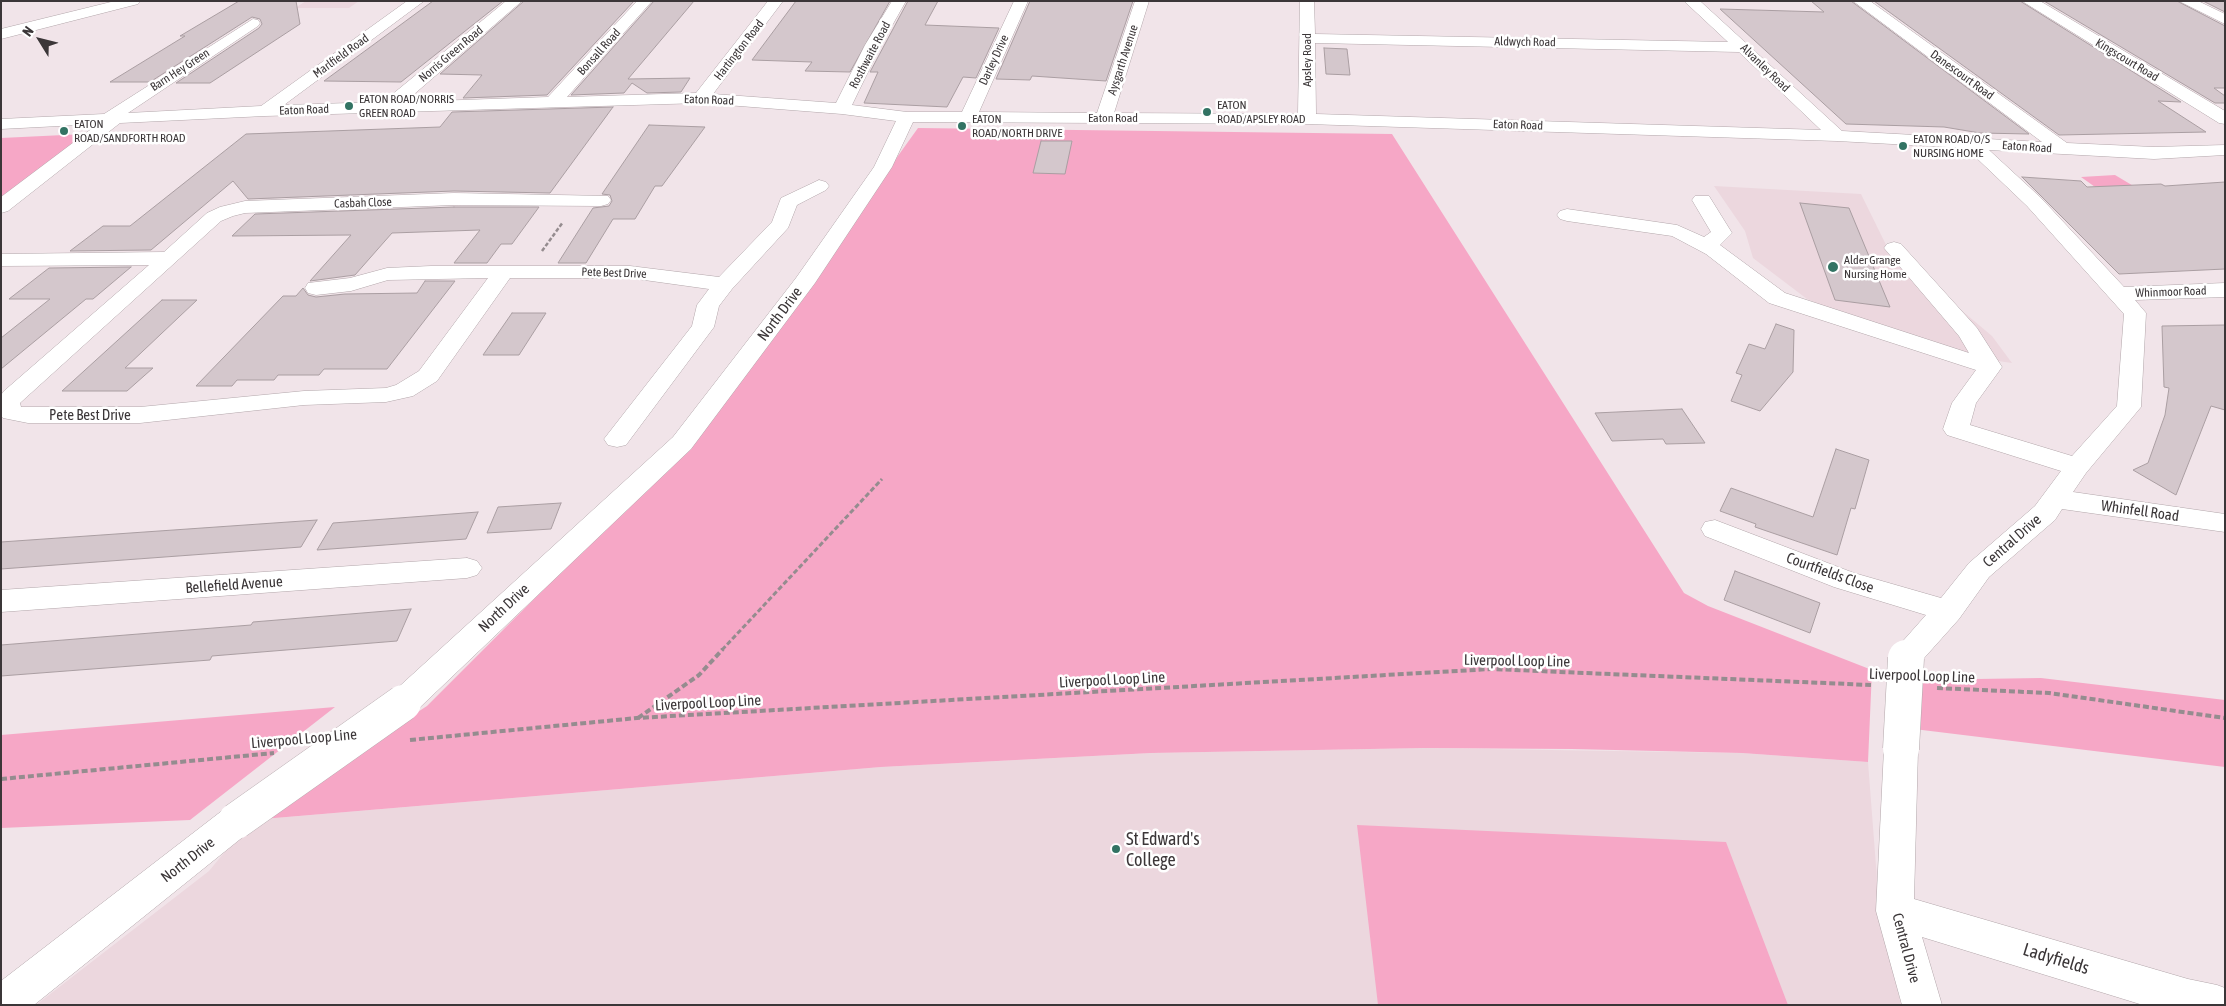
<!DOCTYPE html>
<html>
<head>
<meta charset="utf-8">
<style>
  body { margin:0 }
  #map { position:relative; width:2226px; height:1006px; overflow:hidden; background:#f1e4e9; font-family:"Asap Condensed",sans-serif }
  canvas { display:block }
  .frame { position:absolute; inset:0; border:2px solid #3b3638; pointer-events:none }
  .north { position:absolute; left:15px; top:15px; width:50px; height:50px; -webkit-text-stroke:4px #fff; paint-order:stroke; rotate:306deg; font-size:14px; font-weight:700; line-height:20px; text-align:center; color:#3b3638 }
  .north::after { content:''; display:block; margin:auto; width:18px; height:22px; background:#3b3638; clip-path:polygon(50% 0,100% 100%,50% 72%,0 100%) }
</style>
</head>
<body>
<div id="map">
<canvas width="2226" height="1006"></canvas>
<div class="frame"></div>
<div class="north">N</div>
</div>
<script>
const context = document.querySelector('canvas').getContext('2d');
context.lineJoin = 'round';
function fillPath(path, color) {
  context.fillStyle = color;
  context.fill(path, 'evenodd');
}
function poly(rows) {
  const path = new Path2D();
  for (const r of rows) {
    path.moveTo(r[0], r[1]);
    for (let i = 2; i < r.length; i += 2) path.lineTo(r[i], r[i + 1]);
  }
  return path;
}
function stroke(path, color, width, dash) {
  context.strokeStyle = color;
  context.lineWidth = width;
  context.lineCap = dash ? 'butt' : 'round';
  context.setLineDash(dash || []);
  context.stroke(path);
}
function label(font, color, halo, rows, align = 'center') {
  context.font = font + ' "Asap Condensed",sans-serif';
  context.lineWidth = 5;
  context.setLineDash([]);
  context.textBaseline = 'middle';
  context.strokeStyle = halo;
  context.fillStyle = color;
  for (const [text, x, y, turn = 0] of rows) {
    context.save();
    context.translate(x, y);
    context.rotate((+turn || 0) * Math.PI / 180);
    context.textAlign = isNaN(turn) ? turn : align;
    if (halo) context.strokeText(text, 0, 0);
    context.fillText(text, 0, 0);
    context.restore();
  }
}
fillPath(poly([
  [306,1,359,1,349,8,295,8],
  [1714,186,1861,194,1892,257,1911,277,1967,315,1992,336,2012,363,1991,360,1837,312,1807,299,1753,258,1745,231],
  [1424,748,1742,753,1868,762,1880,918,1901,1005,36,1005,209,871,251,820,881,767,1151,753]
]), '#ecd7de');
fillPath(poly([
  [918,128,1392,134,1684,593,1708,606,1872,670,1868,762,1742,753,1572,749,1424,748,1151,753,881,767,251,820,427,706,697,436],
  [85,134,1,201,1,138],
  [2115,175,2172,209,2150,226,2081,177],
  [2041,678,2225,700,2225,767,1914,729,1912,680],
  [335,707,190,820,1,828,1,735],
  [1357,825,1726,842,1788,1005,1378,1005]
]), '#f6a7c6');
const building = poly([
  [239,1,296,1,300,24,210,83,176,83,259,28,262,24,260,19,252,17,150,82,110,82,185,36,180,36,239,1],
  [433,1,503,1,401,82,324,81,433,1],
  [524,1,634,1,547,95,463,98,482,75,440,74,524,1],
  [654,1,694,1,628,79,690,78,681,92,647,93,632,83,624,93,571,95,654,1],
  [796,1,890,1,850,72,805,71,812,62,752,60,796,1],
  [908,1,938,1,925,25,999,28,976,78,963,77,947,107,864,103,878,72,870,72,908,1],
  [1030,1,1133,1,1106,81,1032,76,1030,80,996,79,1030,1],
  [1811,1,1851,1,2029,134,1980,133,1944,127,1846,124,1720,9,1824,12,1811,1],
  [1874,1,2020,1,2181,102,2158,101,2206,132,2059,135,1874,1],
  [2044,1,2177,1,2225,26,2225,88,2214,88,2225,96,2225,103,2215,103,2044,1],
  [2203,1,2225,1,2225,12,2203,1],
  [1324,48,1347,49,1350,75,1326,74,1324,48],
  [613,107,550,193,454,191,248,199,233,181,151,250,70,251,103,226,130,226,246,134,440,127,452,112,613,107],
  [649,125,705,127,662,186,655,186,635,219,613,219,586,263,558,263,593,208,609,206,612,201,610,195,602,194,649,125],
  [1041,141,1072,141,1065,174,1033,173,1041,141],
  [2022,177,2081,181,2087,187,2161,184,2165,186,2225,182,2225,269,2119,274,2022,177],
  [1800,203,1849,208,1890,307,1835,300,1800,203],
  [454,207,539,207,512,244,501,244,487,263,454,263,480,230,392,233,355,275,310,281,351,235,232,236,255,214,454,207],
  [131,267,93,299,86,299,1,369,1,338,50,299,9,299,49,268,131,267],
  [425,281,455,281,387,369,324,369,319,375,278,375,274,380,237,380,232,386,196,386,283,296,296,296,303,288,308,295,316,297,345,294,417,293,425,281],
  [162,300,197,300,125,368,153,368,127,391,62,391,162,300],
  [512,313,546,313,519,355,483,355,512,313],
  [1776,324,1794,330,1793,372,1760,411,1731,401,1742,375,1736,373,1749,344,1765,349,1776,324],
  [2225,325,2225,410,2211,406,2176,495,2133,470,2148,463,2165,415,2169,388,2164,387,2162,326,2225,325],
  [1682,409,1705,443,1666,444,1663,439,1612,441,1595,413,1682,409],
  [1836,449,1869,460,1855,509,1851,508,1837,555,1755,527,1756,524,1720,511,1731,488,1813,517,1836,449],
  [561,503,551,529,487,533,498,507,561,503],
  [478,512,466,539,317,550,333,523,478,512],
  [317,520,301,547,1,569,1,542,317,520],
  [1735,571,1820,603,1810,633,1724,600,1735,571],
  [411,609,397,641,212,656,210,660,1,676,1,645,251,625,253,622,411,609]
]);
fillPath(building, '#d4c7cc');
stroke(building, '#aa9ea2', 1);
const street = poly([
  [115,1,140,1,138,4,1,39,1,29,115,1],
  [407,1,424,1,284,105,383,102,506,1,522,1,405,102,548,97,637,1,652,1,567,97,696,93,768,1,783,1,713,94,836,103,865,45,892,1,906,1,881,45,852,105,907,112,962,112,1014,1,1028,1,979,112,1097,113,1135,1,1149,1,1114,113,1298,114,1300,1,1314,1,1315,34,1728,42,1684,1,1700,1,1842,131,2042,142,1853,1,1870,1,2067,143,2154,147,2225,145,2225,155,2154,159,1989,150,2041,198,2124,287,2225,283,2225,297,2135,300,2146,313,2141,407,2086,473,2073,492,2225,514,2225,532,2062,509,2055,520,1989,577,1959,619,1917,666,1906,670,1895,666,1890,658,1895,650,1926,615,1834,587,1705,536,1701,529,1705,522,1715,520,1854,573,1941,598,1969,563,2035,506,2061,471,1947,435,1943,429,1952,403,1976,370,1769,303,1706,254,1672,236,1567,221,1560,219,1557,215,1560,211,1567,209,1677,225,1704,237,1711,232,1692,200,1695,196,1709,196,1732,233,1720,245,1785,293,1969,353,1959,336,1884,248,1887,244,1894,242,1901,244,1977,328,2002,367,1976,403,1970,425,2072,456,2117,406,2124,314,2027,206,1966,148,1837,141,1307,124,913,122,892,167,815,283,691,449,415,712,403,716,391,712,387,703,391,694,673,437,796,278,874,167,896,121,842,114,701,103,265,116,120,123,8,211,1,213,1,197,98,124,1,129,1,119,104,114,253,19,258,20,260,23,258,26,128,113,261,106,407,1],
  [1315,43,1739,52,1821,130,1316,114,1315,43],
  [2022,1,2040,1,2225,111,2225,124,2219,123,2022,1],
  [2179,1,2198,1,2225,14,2225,24,2179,1],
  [819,180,826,182,829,186,826,190,797,205,788,228,732,289,719,306,714,327,626,445,617,447,608,445,604,439,692,326,697,305,709,289,630,278,510,278,437,381,413,396,386,402,304,405,140,423,28,423,3,418,1,416,1,395,4,391,149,265,1,266,1,254,164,252,207,213,220,207,245,201,454,193,608,196,611,200,608,204,601,206,454,205,245,213,233,216,221,221,20,403,21,407,140,407,304,391,386,388,396,385,419,371,488,278,388,280,351,291,316,295,308,293,305,288,308,283,350,278,387,268,431,266,630,266,719,277,772,222,781,198,819,180],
  [467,558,477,561,482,568,477,575,467,578,1,612,1,590,467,558],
  [1901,735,1913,739,1918,749,1914,899,2188,979,2217,985,2225,988,2225,1005,2143,1005,1922,937,1942,1005,1902,1005,1876,911,1884,749,1889,739,1901,735],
  [236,806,249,810,254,821,249,832,34,1005,1,1005,1,981,223,810,236,806]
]);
stroke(street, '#b2a6aa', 1);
stroke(poly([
  [542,251,563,222]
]), '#958c8f', 2.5, [4, 2]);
stroke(poly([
  [722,650,882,479]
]), '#958c8f', 3, [5, 2.5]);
stroke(poly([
  [1937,688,2049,693,2225,718],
  [638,718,699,675,723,649],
  [410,740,637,718,1491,669,1871,685],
  [1,779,274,753]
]), '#958c8f', 4, [6, 3]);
fillPath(street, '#fff');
const streetBridge = poly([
  [1901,749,1906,658],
  [236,821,403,703]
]);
stroke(streetBridge, '#b2a6aa', 37, []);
stroke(streetBridge, '#fff', 36);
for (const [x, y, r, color] of [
  [349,106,5,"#327363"],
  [1207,112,5,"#327363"],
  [962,126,5,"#327363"],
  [64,131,5,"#327363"],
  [1903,146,5,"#327363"],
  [1833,267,6,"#327363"],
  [1116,849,5,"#327363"]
]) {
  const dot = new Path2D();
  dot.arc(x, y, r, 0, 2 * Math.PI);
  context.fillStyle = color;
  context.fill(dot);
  stroke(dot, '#fff', 2);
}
label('12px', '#3b3638', '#fff', [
  ["Aldwych Road",1525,42,1],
  ["Hartington Road",739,50,-52],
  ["Bonsall Road",599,52,-48],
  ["Norris Green Road",451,54,-40],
  ["Rosthwaite Road",870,55,-62],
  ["Marlfield Road",341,56,-36],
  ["Darley Drive",994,60,-65],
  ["Aysgarth Avenue",1123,60,-72],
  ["Apsley Road",1307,60,-90],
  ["Kingscourt Road",2127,60,31],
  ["Alvanley Road",1765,68,44],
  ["Barn Hey Green",180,70,-33],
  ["Danescourt Road",1962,75,36],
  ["Eaton Road",709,100,2],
  ["Eaton Road",304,110,-2],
  ["Eaton Road",1113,118],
  ["Eaton Road",1518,125,2],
  ["Eaton Road",2027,147,4],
  ["Casbah Close",363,203,-2],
  ["Pete Best Drive",614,273,2],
  ["Whinmoor Road",2171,292,-2]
]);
label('12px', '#3b3638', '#fff', [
  ["EATON ROAD/NORRIS",359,99],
  ["GREEN ROAD",359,113],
  ["EATON",1217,105],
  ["ROAD/APSLEY ROAD",1217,119],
  ["EATON",972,119],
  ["ROAD/NORTH DRIVE",972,133],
  ["EATON",74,124],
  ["ROAD/SANDFORTH ROAD",74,138],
  ["EATON ROAD/O/S",1913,139],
  ["NURSING HOME",1913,153],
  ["Alder Grange",1844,260],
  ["Nursing Home",1844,274]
], 'left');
label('15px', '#3b3638', '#fff', [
  ["North Drive",780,314,-53],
  ["Pete Best Drive",90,415],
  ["Whinfell Road",2140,511,8],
  ["Central Drive",2012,541,-41],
  ["Courtfields Close",1830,573,20],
  ["Bellefield Avenue",234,585,-4],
  ["North Drive",504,608,-43],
  ["Liverpool Loop Line",1517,661,1],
  ["Liverpool Loop Line",1922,676,2],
  ["Liverpool Loop Line",1112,680,-3],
  ["Liverpool Loop Line",708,703,-3],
  ["Liverpool Loop Line",304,739,-5],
  ["North Drive",188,860,-38],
  ["Central Drive",1906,948,75]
]);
label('18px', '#3b3638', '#fff', [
  ["St Edward's",1126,839],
  ["College",1126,860]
], 'left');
label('18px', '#3b3638', '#fff', [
  ["Ladyfields",2056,959,17]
]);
</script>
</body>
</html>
